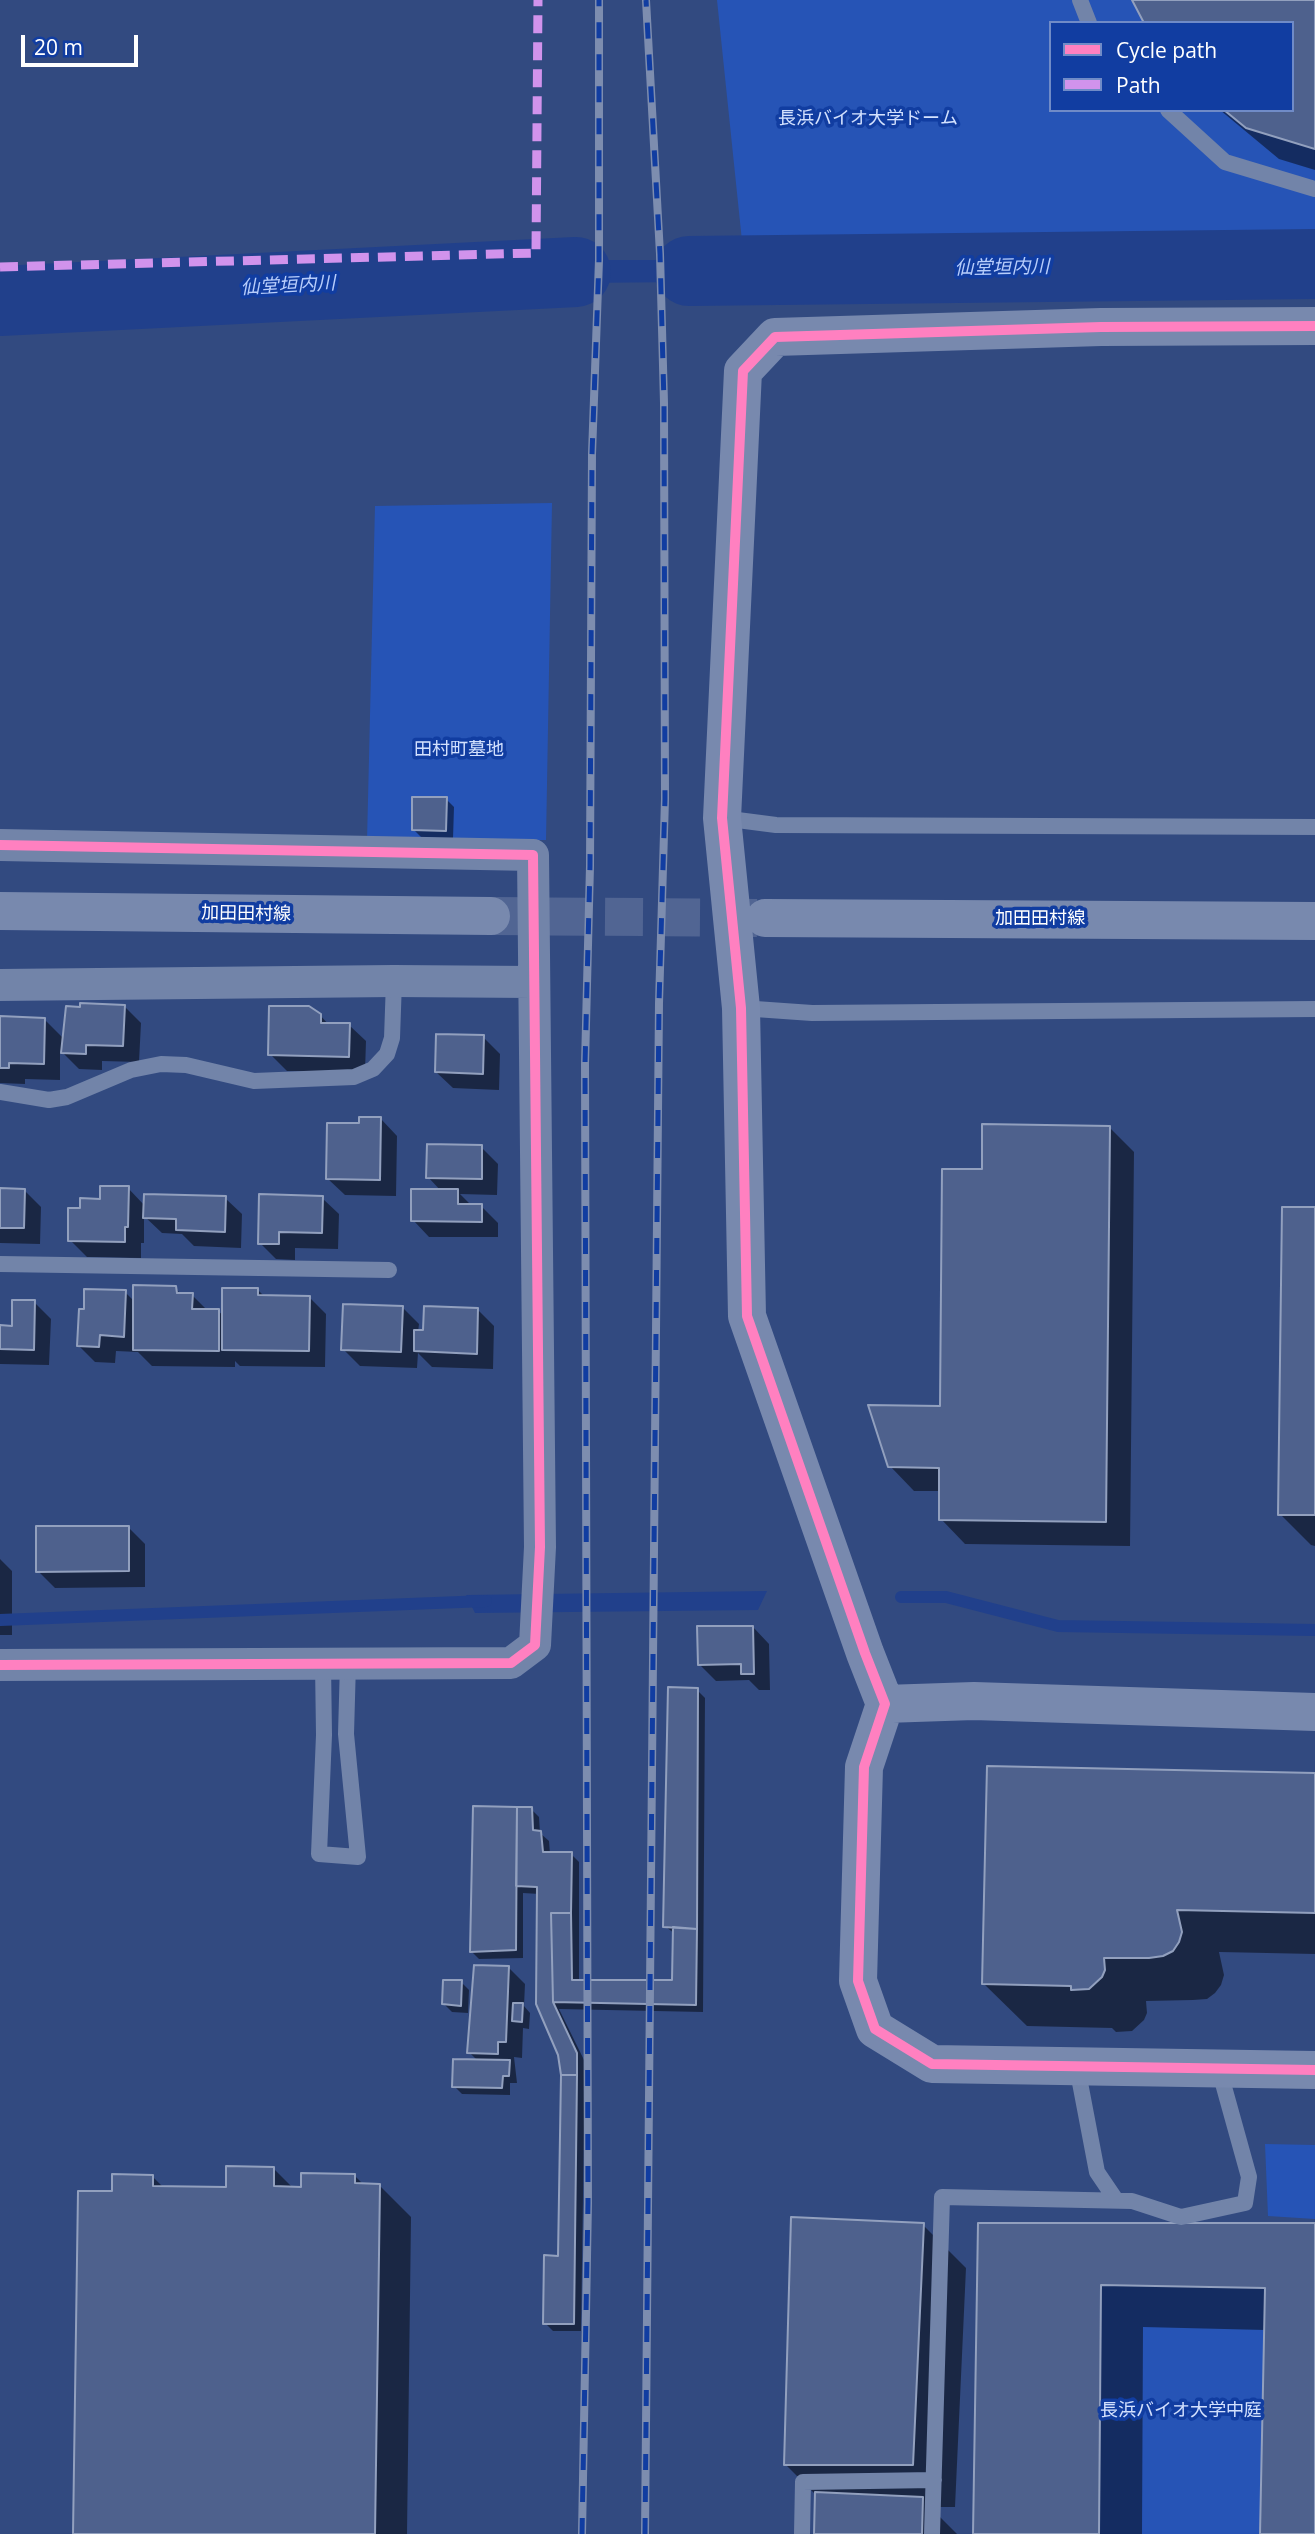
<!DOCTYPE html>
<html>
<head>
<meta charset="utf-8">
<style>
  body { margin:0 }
  #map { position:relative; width:1315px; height:2534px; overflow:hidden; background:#324a80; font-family:"Open Sans",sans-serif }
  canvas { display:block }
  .legend { position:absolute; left:1049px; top:21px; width:245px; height:91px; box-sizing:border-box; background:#113da1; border:2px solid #708bc7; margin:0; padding:9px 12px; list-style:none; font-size:21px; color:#fff }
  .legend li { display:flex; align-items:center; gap:14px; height:35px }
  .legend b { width:35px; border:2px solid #708bc7 }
  .scale { position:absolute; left:21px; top:35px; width:117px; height:32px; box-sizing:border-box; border:4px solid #fff; border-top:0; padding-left:9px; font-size:21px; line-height:24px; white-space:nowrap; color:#fff; -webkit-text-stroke:5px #113da1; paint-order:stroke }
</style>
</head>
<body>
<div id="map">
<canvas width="1315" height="2534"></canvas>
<ul class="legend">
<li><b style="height:9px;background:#ff80c0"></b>Cycle path</li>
<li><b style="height:9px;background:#d193ec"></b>Path</li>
</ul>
<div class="scale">20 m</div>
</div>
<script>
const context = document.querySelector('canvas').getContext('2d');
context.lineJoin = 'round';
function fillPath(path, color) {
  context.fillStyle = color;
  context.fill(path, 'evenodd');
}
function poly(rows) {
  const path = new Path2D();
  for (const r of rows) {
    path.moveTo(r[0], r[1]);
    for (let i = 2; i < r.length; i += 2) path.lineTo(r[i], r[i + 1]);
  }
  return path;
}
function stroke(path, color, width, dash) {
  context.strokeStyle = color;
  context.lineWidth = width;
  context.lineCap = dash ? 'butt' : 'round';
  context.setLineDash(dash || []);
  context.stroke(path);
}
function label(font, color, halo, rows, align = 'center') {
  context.font = font + ' "Open Sans","Noto Sans JP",sans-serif';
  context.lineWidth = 7;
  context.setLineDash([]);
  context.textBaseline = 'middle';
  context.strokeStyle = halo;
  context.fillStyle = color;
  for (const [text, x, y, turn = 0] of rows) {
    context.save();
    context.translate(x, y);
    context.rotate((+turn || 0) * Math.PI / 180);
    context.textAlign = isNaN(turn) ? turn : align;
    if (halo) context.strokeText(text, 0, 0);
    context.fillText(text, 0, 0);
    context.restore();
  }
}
fillPath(poly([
  [717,0,1315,0,1315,232,742,241],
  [1051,23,1292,23,1292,110,1051,110],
  [552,503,546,840,367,841,375,506],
  [1265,2144,1315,2145,1315,2219,1268,2216],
  [1101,2285,1265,2288,1260,2534,1099,2534]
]), '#2654b6');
fillPath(poly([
  [576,260,688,260,688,282,575,283],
  [767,1591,758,1610,475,1613,466,1595]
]), '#21408b');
fillPath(poly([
  [1134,0,1315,0,1315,170,1279,159,1220,110,1292,110,1292,23],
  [446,799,454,807,453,839,421,837,413,829],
  [124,1006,141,1023,139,1062,102,1061,102,1070,79,1069,60,1050,60,1080,25,1079,25,1084,0,1083,0,1018,44,1019,63,1038],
  [320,1015,329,1025,349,1025,366,1041,365,1072,287,1071,270,1054],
  [483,1037,500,1054,499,1090,453,1088,436,1072],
  [381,1119,397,1136,396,1196,345,1195,328,1179,361,1125],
  [1109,1127,1134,1152,1130,1546,965,1544,941,1519,941,1491,914,1491,890,1466,942,1408,984,1171],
  [481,1147,498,1164,497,1195,460,1194,472,1206,481,1206,498,1223,498,1237,429,1237,413,1220,441,1191,428,1177],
  [128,1188,145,1206,225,1198,242,1214,241,1248,194,1246,182,1234,162,1233,144,1216,144,1243,141,1243,141,1258,87,1257,70,1240,82,1210],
  [0,1190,25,1191,41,1207,40,1244,0,1243],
  [322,1198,339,1214,338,1249,295,1248,295,1260,276,1259,260,1243],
  [1315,1209,1315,1546,1311,1545,1280,1514],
  [175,1288,182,1295,192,1295,208,1311,218,1311,224,1316,258,1290,265,1297,310,1298,326,1314,325,1367,240,1366,235,1361,235,1367,152,1366,138,1352,116,1351,115,1363,95,1362,79,1346,125,1292,135,1302],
  [34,1302,51,1319,49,1365,0,1364,0,1327,14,1327],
  [402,1307,419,1324,418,1332,477,1309,494,1326,493,1369,432,1367,418,1353,417,1368,360,1366,343,1349],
  [128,1527,145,1544,145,1587,55,1588,38,1571],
  [0,1559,12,1571,12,1635,0,1635],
  [753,1627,769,1644,770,1690,759,1690,749,1680,716,1681,699,1664],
  [697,1690,705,1698,703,2012,559,2009,585,2062,581,2331,553,2331,545,2323,560,2258,562,2075,539,1894,523,1893,523,1958,479,1959,471,1951,531,1809,539,1817,540,1833,549,1841,550,1854,571,1854,579,1862,579,1982,673,1982,675,1934,665,1926],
  [1315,1775,1315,1954,1219,1952,1224,1975,1221,1985,1215,1993,1207,1999,1193,2000,1146,2001,1147,2013,1144,2020,1132,2031,1116,2032,1112,2028,1027,2026,984,1984],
  [509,1968,525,1984,524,2006,530,2013,529,2029,523,2028,522,2058,514,2057,517,2083,510,2083,510,2095,462,2094,454,2086,478,2061,469,2052],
  [461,1982,469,1990,468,2013,452,2012,444,2004],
  [274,2169,294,2189,355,2176,364,2185,380,2186,411,2217,407,2534,74,2534,114,2193,153,2177,164,2188,228,2189],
  [923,2225,966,2268,955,2507,930,2507,957,2534,816,2534,816,2495,785,2464],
  [980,2225,1315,2225,1315,2534,1262,2534,1265,2330,1143,2327,1142,2534,975,2534]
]), '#0007');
stroke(poly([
  [901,1597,946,1597,1058,1626,1315,1630],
  [0,1620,486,1601]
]), '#21408b', 12);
stroke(poly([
  [689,271,1315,264],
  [0,301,576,272]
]), '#21408b', 70);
const building = poly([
  [1132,0,1315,0,1315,149,1246,128,1224,110,1292,110,1292,23,1144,23,1132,0],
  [412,797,447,797,446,831,412,830,412,797],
  [80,1003,125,1005,123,1046,86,1045,86,1054,61,1053,66,1006,80,1007,80,1003],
  [269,1006,309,1006,321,1014,321,1023,350,1023,349,1057,268,1055,269,1006],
  [0,1016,45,1018,44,1064,9,1063,9,1068,0,1068,0,1016],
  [436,1034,484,1035,483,1074,435,1072,436,1034],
  [359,1117,381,1117,380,1180,326,1179,327,1123,359,1123,359,1117],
  [982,1124,1110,1126,1106,1522,939,1520,939,1468,888,1467,868,1405,940,1406,942,1169,982,1169,982,1124],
  [427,1144,482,1145,482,1179,426,1178,427,1144],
  [100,1186,129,1186,128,1227,125,1227,125,1242,68,1241,68,1208,80,1208,80,1198,100,1199,100,1186],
  [0,1188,25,1189,24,1228,0,1228,0,1188],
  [411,1189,458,1189,458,1204,482,1204,482,1222,411,1221,411,1189],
  [144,1194,226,1196,225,1232,176,1230,176,1219,143,1218,144,1194],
  [259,1194,323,1196,322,1233,279,1232,279,1244,258,1244,259,1194],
  [1282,1207,1315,1207,1315,1515,1278,1515,1282,1207],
  [133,1285,176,1286,177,1293,193,1293,192,1309,219,1309,219,1351,133,1350,133,1285],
  [222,1288,258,1288,258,1295,310,1296,309,1351,222,1350,222,1288],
  [84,1289,126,1290,124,1337,100,1335,99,1347,77,1346,79,1309,84,1309,84,1289],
  [12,1300,35,1300,34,1350,0,1349,0,1325,12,1326,12,1300],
  [343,1304,403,1306,401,1352,341,1350,343,1304],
  [424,1306,478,1308,477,1354,414,1351,414,1330,423,1330,424,1306],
  [36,1526,129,1526,129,1571,36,1572,36,1526],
  [697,1626,753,1626,754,1674,741,1674,741,1664,698,1665,697,1626],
  [668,1687,698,1688,697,1929,663,1927,668,1687],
  [987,1766,1315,1773,1315,1913,1177,1910,1182,1932,1179,1942,1173,1951,1163,1956,1149,1958,1104,1958,1105,1970,1102,1977,1089,1989,1071,1990,1071,1986,982,1984,987,1766],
  [473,1806,517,1807,516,1950,470,1952,473,1806],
  [517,1807,532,1807,533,1830,541,1831,543,1852,572,1852,571,1913,551,1913,553,2002,577,2053,577,2075,561,2075,558,2055,536,2004,537,1887,516,1886,517,1807],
  [551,1913,571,1913,572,1980,672,1980,673,1927,697,1929,696,2005,553,2002,551,1913],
  [474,1965,509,1966,506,2042,498,2042,498,2054,467,2053,474,1965],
  [443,1980,462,1980,461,2006,442,2004,443,1980],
  [513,2003,523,2003,522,2022,512,2021,513,2003],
  [453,2059,510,2060,509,2076,503,2076,502,2088,452,2087,453,2059],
  [561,2075,577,2075,574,2324,543,2324,544,2255,558,2256,561,2075],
  [226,2166,274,2167,274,2186,301,2187,301,2173,355,2174,355,2183,380,2184,375,2534,73,2534,78,2191,112,2191,112,2174,153,2175,153,2186,226,2187,226,2166],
  [791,2217,924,2223,913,2465,784,2465,791,2217],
  [978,2223,1315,2223,1315,2534,1260,2534,1265,2288,1101,2285,1099,2534,973,2534,978,2223],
  [815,2492,923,2497,922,2534,814,2534,815,2492]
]);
fillPath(building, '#4e618d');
stroke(building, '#92a0be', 2);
stroke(poly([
  [491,916,763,918]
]), '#516593', 38, [38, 19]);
stroke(poly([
  [1080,0,1089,23],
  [1168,110,1225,162,1315,189],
  [722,818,776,825,1315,827],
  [741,1008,812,1013,1315,1009],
  [0,1092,49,1100,67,1097,131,1070,161,1064,186,1065,254,1081,354,1077,373,1069,387,1054,392,1038,394,981],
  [0,1264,389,1270],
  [323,1664,324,1735,319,1854,358,1857,346,1734,348,1663],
  [1077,2067,1097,2172,1116,2200],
  [802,2534,803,2482,934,2480],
  [932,2534,942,2197,1132,2201,1181,2217,1245,2203,1249,2177,1219,2069]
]), '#7284a9', 16);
stroke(poly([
  [0,845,533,855,540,1547,535,1645,511,1663,0,1665],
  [0,985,394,981,532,982]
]), '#7284a9', 32);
stroke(poly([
  [1315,326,1101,327,775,337,743,371,722,818,741,1008,747,1316,865,1653,885,1704,864,1767,858,1981,875,2029,932,2064,1315,2070],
  [0,911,491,916],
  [765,918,1315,921],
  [885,1704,974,1701,1315,1712]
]), '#7889ae', 38);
const rail = poly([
  [582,2534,588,2202,585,1064,590,866,592,454,599,260,599,0],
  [645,2534,659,1003,665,799,664,403,660,254,646,0]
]);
stroke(rail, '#7d8daf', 8);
stroke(rail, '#113da1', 5, [16]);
stroke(poly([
  [0,267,536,253,538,0]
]), '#d193ec', 9, [18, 9]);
stroke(poly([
  [1315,326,1101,327,775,337,743,371,722,818,741,1008,747,1316,865,1653,885,1704,864,1767,858,1981,875,2029,932,2064,1315,2070],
  [0,845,533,855,540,1547,535,1645,511,1663,0,1665]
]), '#ff80c0', 10);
label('18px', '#d3e1fe', '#113da1', [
  ["長浜バイオ大学ドーム",868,119],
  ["田村町墓地",459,750],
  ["長浜バイオ大学中庭",1181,2411]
]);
label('18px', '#fff', '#113da1', [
  ["加田田村線",246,914,1],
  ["加田田村線",1040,919]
]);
label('italic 19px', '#b7cdfb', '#113da1', [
  ["仙堂垣内川",1002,268,-1],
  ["仙堂垣内川",288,286,-3]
]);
</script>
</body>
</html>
